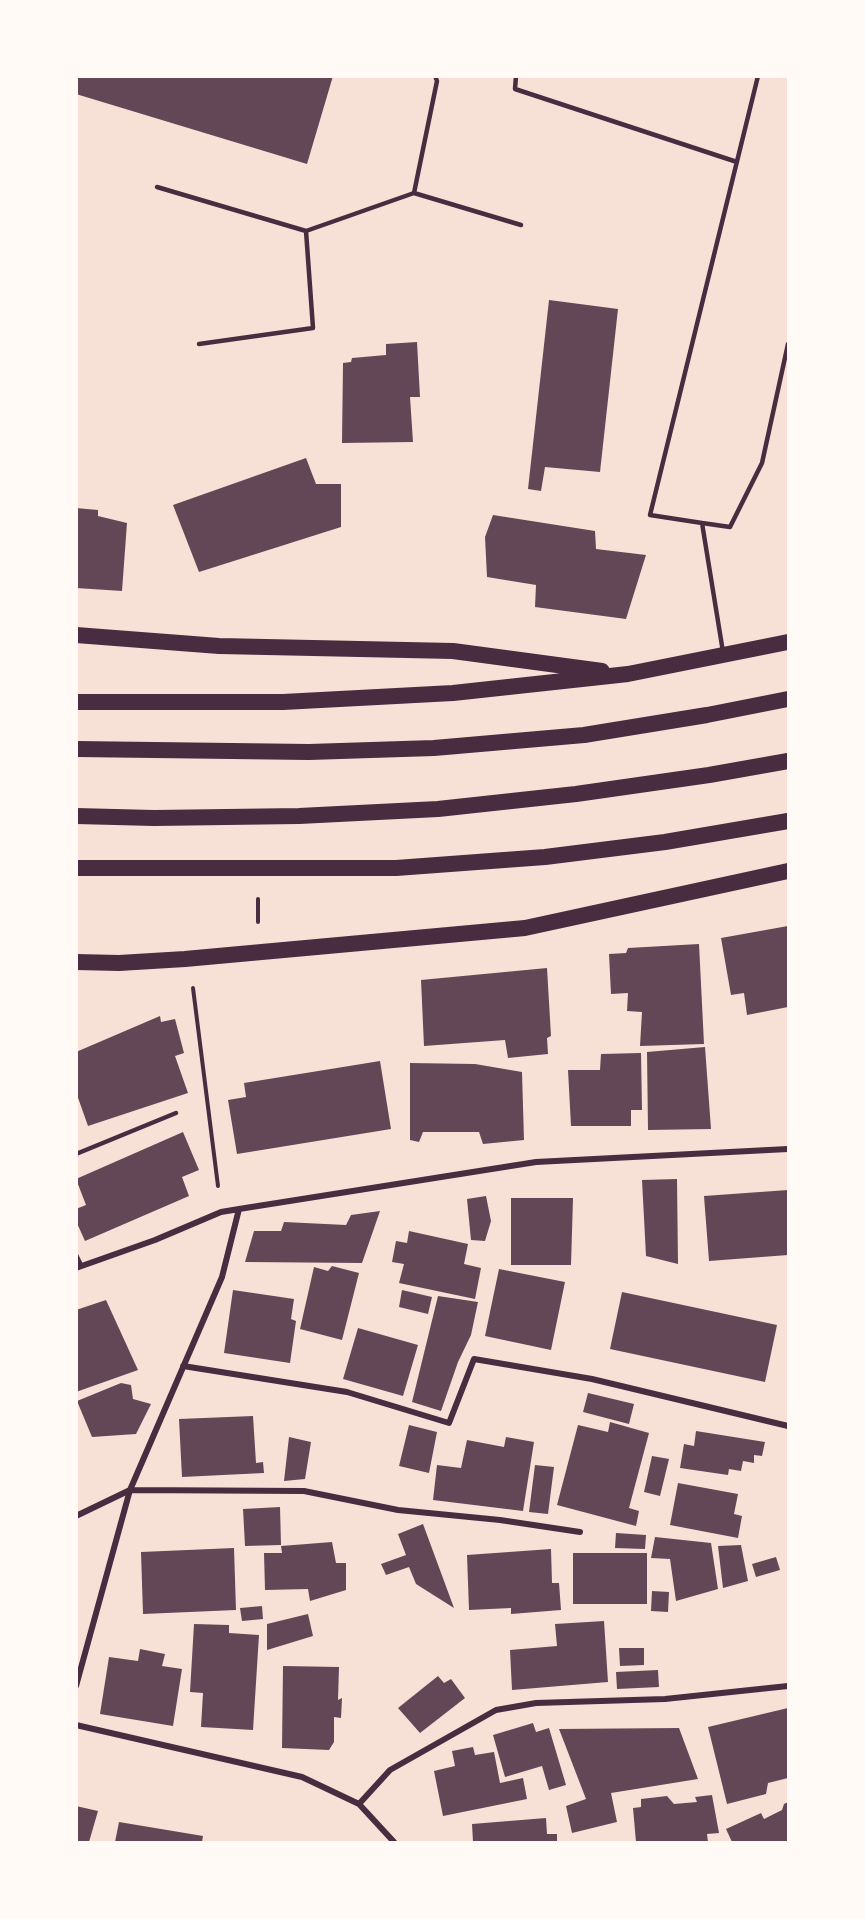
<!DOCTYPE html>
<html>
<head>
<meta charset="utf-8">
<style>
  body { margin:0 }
  #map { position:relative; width:865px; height:1919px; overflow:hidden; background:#f7e1d7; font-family:"Zilla Slab",serif }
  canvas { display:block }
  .frame { position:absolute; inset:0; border:78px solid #fffaf5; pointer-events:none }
</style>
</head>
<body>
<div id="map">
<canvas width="865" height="1919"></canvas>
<div class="frame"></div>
</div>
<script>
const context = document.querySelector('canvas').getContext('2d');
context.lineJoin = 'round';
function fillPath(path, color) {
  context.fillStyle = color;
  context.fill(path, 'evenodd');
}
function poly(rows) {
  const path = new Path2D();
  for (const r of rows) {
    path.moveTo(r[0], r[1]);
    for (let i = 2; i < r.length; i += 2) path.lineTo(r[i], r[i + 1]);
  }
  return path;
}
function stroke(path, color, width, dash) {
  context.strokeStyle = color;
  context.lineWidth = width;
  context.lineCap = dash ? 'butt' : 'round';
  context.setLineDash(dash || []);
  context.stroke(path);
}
fillPath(poly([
  [76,76,333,76,307,164,76,94],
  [549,300,618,309,600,472,545,467,541,491,528,489],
  [417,342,420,397,410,397,413,442,342,443,343,363,351,362,352,358,386,355,386,344],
  [306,458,316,484,341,484,341,527,199,572,173,505],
  [76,508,98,510,98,516,127,523,122,591,76,588],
  [493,515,595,531,596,549,646,555,626,619,535,607,536,585,487,577,485,537],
  [788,926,788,1007,747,1015,744,993,731,995,721,938],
  [699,944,704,1044,640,1046,642,1012,627,1011,628,993,611,994,609,954,626,953,628,948],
  [547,968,551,1036,547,1038,548,1054,508,1058,505,1040,424,1046,421,980],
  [160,1016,161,1022,175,1019,184,1053,175,1056,188,1093,88,1126,76,1092,76,1052],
  [705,1047,711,1129,648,1130,647,1052],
  [641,1053,642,1110,631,1110,631,1126,571,1126,568,1070,600,1070,601,1054],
  [380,1061,391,1129,237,1154,228,1100,246,1097,244,1083],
  [410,1063,475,1064,522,1072,524,1140,483,1144,479,1132,423,1132,419,1142,410,1140],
  [183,1132,199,1170,182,1177,189,1196,85,1241,76,1221,76,1209,86,1205,76,1179],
  [677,1179,678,1264,646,1256,642,1180],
  [788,1190,788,1255,709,1261,704,1196],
  [486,1196,491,1221,485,1241,471,1240,467,1199],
  [511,1198,573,1198,571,1265,511,1265],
  [380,1211,362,1263,245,1262,254,1231,281,1231,284,1222,346,1225,351,1215],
  [409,1231,468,1244,464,1264,481,1268,475,1299,399,1283,404,1264,392,1262,396,1241,407,1243],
  [332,1266,359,1273,342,1340,300,1329,314,1267,328,1271],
  [499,1269,565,1282,551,1350,485,1336],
  [233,1290,294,1299,291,1319,296,1321,290,1363,224,1353],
  [402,1290,432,1297,428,1314,399,1307],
  [622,1292,777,1325,765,1382,610,1349],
  [438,1296,478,1302,471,1335,458,1362,441,1411,412,1402],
  [106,1300,138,1370,76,1392,76,1310],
  [358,1328,418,1345,403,1396,343,1379],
  [121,1383,131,1385,133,1399,151,1404,136,1434,92,1437,77,1401],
  [588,1393,634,1404,629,1424,583,1412],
  [253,1416,256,1463,263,1462,264,1473,182,1477,179,1419],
  [610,1422,649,1433,629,1508,639,1511,636,1526,557,1505,578,1425,608,1432],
  [409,1425,437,1432,429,1473,399,1466],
  [696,1431,765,1442,762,1456,754,1455,754,1463,743,1461,741,1471,729,1469,728,1475,680,1468,684,1444,694,1446],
  [289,1437,311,1442,305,1479,284,1481],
  [506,1437,534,1442,523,1511,433,1500,437,1465,461,1468,467,1440,504,1447],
  [652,1456,669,1459,660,1496,644,1492],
  [535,1465,554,1467,548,1514,529,1512],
  [678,1483,738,1494,734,1514,742,1516,738,1538,670,1525],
  [280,1507,281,1545,245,1546,243,1509],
  [423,1524,454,1608,416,1584,409,1567,386,1575,381,1564,406,1555,398,1534],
  [616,1533,646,1535,645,1549,615,1548],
  [655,1537,711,1543,718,1589,676,1601,670,1559,651,1558],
  [332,1542,336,1563,346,1563,346,1590,310,1601,308,1589,265,1590,264,1553,282,1553,281,1546],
  [741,1545,748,1581,723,1588,718,1546],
  [234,1548,236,1610,143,1614,141,1552],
  [551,1549,552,1583,559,1583,561,1610,511,1614,511,1608,469,1610,467,1555],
  [573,1553,647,1553,647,1604,573,1604],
  [776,1557,780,1570,756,1577,752,1564],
  [652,1591,669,1592,668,1612,651,1611],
  [262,1606,263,1619,242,1621,240,1608],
  [308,1614,313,1636,267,1650,267,1624],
  [604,1621,608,1682,512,1690,510,1650,557,1646,555,1624],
  [194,1624,229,1625,229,1633,259,1635,253,1730,201,1727,203,1693,190,1692],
  [619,1648,644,1648,644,1665,620,1666],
  [140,1649,165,1654,162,1666,182,1669,173,1726,100,1714,109,1657,138,1661],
  [283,1666,339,1667,338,1700,342,1698,341,1718,334,1717,334,1742,329,1750,282,1748],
  [658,1670,659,1687,617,1689,616,1672],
  [438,1676,444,1683,451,1679,465,1698,420,1733,398,1708],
  [788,1708,788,1778,768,1783,766,1794,727,1804,708,1727],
  [533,1723,536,1732,549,1728,566,1785,549,1790,542,1766,505,1777,493,1735],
  [679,1728,698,1779,611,1793,617,1822,572,1833,566,1806,586,1799,559,1729],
  [473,1747,475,1755,494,1752,500,1783,523,1778,527,1799,443,1816,434,1771,455,1766,452,1751],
  [712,1795,719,1833,707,1834,708,1842,636,1842,633,1808,641,1807,641,1799,667,1796,674,1804,697,1802,695,1797],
  [788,1802,788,1842,732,1842,726,1829,761,1813,764,1819,782,1810,784,1804],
  [76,1806,98,1811,89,1842,76,1842],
  [546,1818,547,1834,557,1834,557,1842,473,1842,472,1824],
  [119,1822,203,1836,202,1842,115,1842]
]), '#644757');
stroke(poly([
  [258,899,258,922],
  [193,988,218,1186]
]), '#4a2c40', 4);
stroke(poly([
  [516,76,515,89,737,162],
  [157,187,306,231],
  [414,193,521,225],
  [199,344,313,328,306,231,414,193,437,81,435,76],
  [702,523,730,527,762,463,788,344],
  [723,652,702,523,650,515,758,76],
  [76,1154,176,1113],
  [76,1255,81,1265]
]), '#4a2c40', 4.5);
stroke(poly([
  [76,1268,155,1240,221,1212,239,1209,536,1162,788,1149],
  [183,1366,347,1392,449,1423,474,1359,592,1379,788,1426],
  [76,1516,130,1490,304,1491,398,1510,500,1520,580,1532],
  [76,1686,130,1490,222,1277,239,1209],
  [76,1725,302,1777,359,1804,394,1842],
  [359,1804,390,1770,496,1710,536,1703,665,1699,788,1686]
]), '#4a2c40', 6);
stroke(poly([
  [76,635,219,646,453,651,602,671],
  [76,702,283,702,453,693,628,674,788,642],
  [76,749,309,752,434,748,584,735,707,715,788,699],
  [76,816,154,818,299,816,438,809,576,794,709,775,788,761],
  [76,868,396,868,545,857,665,842,788,821],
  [76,962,119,963,185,959,525,928,788,871]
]), '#4a2c40', 16);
</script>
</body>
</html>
